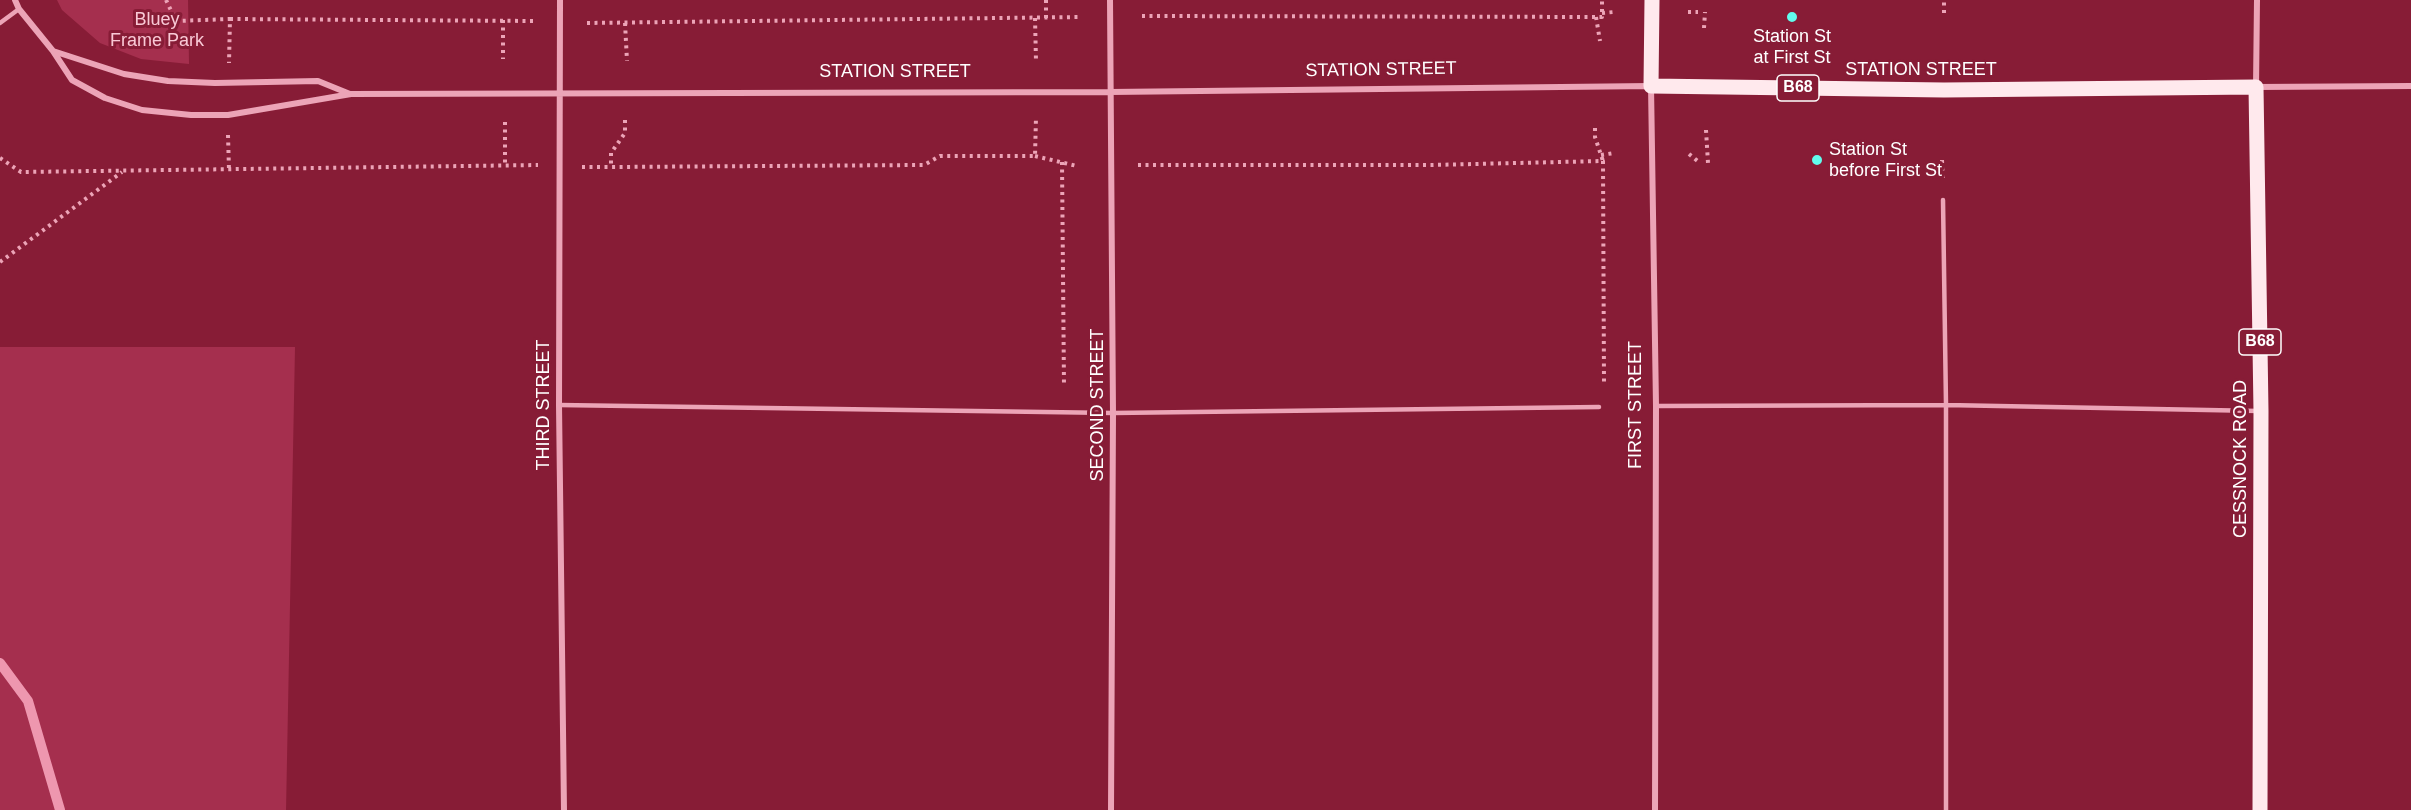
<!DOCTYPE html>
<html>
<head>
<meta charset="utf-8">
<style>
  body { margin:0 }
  canvas { display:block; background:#871c36 }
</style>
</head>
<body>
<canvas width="2411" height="810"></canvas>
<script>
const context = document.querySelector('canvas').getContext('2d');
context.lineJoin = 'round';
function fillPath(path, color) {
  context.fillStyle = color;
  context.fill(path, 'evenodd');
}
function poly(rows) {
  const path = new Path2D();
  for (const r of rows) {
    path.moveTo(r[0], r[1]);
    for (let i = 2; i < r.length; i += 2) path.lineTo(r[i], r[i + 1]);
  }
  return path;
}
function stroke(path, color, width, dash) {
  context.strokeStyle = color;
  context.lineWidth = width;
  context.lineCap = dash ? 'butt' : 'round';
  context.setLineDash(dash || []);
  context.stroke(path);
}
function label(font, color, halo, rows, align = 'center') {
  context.font = font + ' Arial,sans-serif';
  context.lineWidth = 6;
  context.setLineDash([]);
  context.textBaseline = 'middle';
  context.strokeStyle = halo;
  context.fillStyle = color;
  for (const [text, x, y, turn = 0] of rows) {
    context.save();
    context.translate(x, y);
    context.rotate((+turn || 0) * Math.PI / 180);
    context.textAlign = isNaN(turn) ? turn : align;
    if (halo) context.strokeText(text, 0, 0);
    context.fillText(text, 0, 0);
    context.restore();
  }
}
fillPath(poly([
  [57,0,188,0,189,64,141,59,100,43,62,10],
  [0,347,295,347,286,810,0,810]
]), '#a52f4e');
stroke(poly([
  [0,663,28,701,60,810]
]), '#ee97af', 10);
stroke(poly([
  [166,0,176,21,230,19,229,63],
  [1046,0,1046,18],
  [1688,12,1698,12],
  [1602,13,1614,12],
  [1944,13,1944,0],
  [1142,16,1602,17,1602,0],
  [1596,17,1600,41],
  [1035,18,1036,61],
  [230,19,535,21],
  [503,20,503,59],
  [587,23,1081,17],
  [625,23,627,61],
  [1704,28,1705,12],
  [625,120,625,133,611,153,611,167,924,165,940,156,1035,156,1036,117],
  [505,122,505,166],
  [1595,128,1595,137,1603,161],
  [1706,130,1708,163],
  [228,135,229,170],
  [1689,154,1700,163],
  [1601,155,1614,153],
  [1035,156,1077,166],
  [0,158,21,172,538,165],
  [1942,160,1943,182],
  [1062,162,1064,386],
  [1138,165,1431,165,1603,161,1604,383],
  [582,167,611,167],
  [0,262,122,172]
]), '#eca4b7', 4, [3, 4.5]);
stroke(poly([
  [0,23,19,9],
  [1943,200,1946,405,1946,810],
  [559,405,1113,413,1599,407],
  [1656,406,1946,405,2259,411]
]), '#eca4b7', 4.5);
stroke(poly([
  [15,0,19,9,53,51,72,80,105,98,142,110,191,115,228,115,351,94,1110,92,1651,86,1656,406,1655,810],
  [560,0,559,405,564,810],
  [1110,0,1113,413,1111,810],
  [2257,0,2256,87,2411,86],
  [53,51,124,74,168,81,215,83,318,81,350,94]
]), '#eca4b7', 6);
stroke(poly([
  [1652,0,1651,86,1944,90,2256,87,2261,411,2260,810]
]), '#ffe9ed', 15);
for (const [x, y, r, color] of [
  [1792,17,6,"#61fced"],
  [1817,160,6,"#61fced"]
]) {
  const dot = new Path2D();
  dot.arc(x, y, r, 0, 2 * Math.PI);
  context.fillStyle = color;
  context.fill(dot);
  stroke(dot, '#871c36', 2);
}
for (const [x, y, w] of [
  [1798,88,42],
  [2260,342,42]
]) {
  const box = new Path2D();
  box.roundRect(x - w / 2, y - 13, w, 26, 4.5);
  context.fillStyle = '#871c36';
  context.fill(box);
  stroke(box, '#fff', 1.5);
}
label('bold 16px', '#fff', null, [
  ["B68",1798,88],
  ["B68",2260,342]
]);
label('18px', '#f9c9d6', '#871c36', [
  ["Bluey",157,20],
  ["Frame Park",157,41]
]);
label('18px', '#fff', '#871c36', [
  ["Station St",1792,37],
  ["at First St",1792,58],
  ["Station St",1829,150,"left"],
  ["before First St",1829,171,"left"]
]);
label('18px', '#fff', '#871c36', [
  ["STATION STREET",1381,70,-1],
  ["STATION STREET",1921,70],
  ["STATION STREET",895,72],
  ["THIRD STREET",544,405,-90],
  ["SECOND STREET",1098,405,-90],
  ["FIRST STREET",1636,405,-90],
  ["CESSNOCK ROAD",2241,459,-90]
]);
</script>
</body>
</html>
